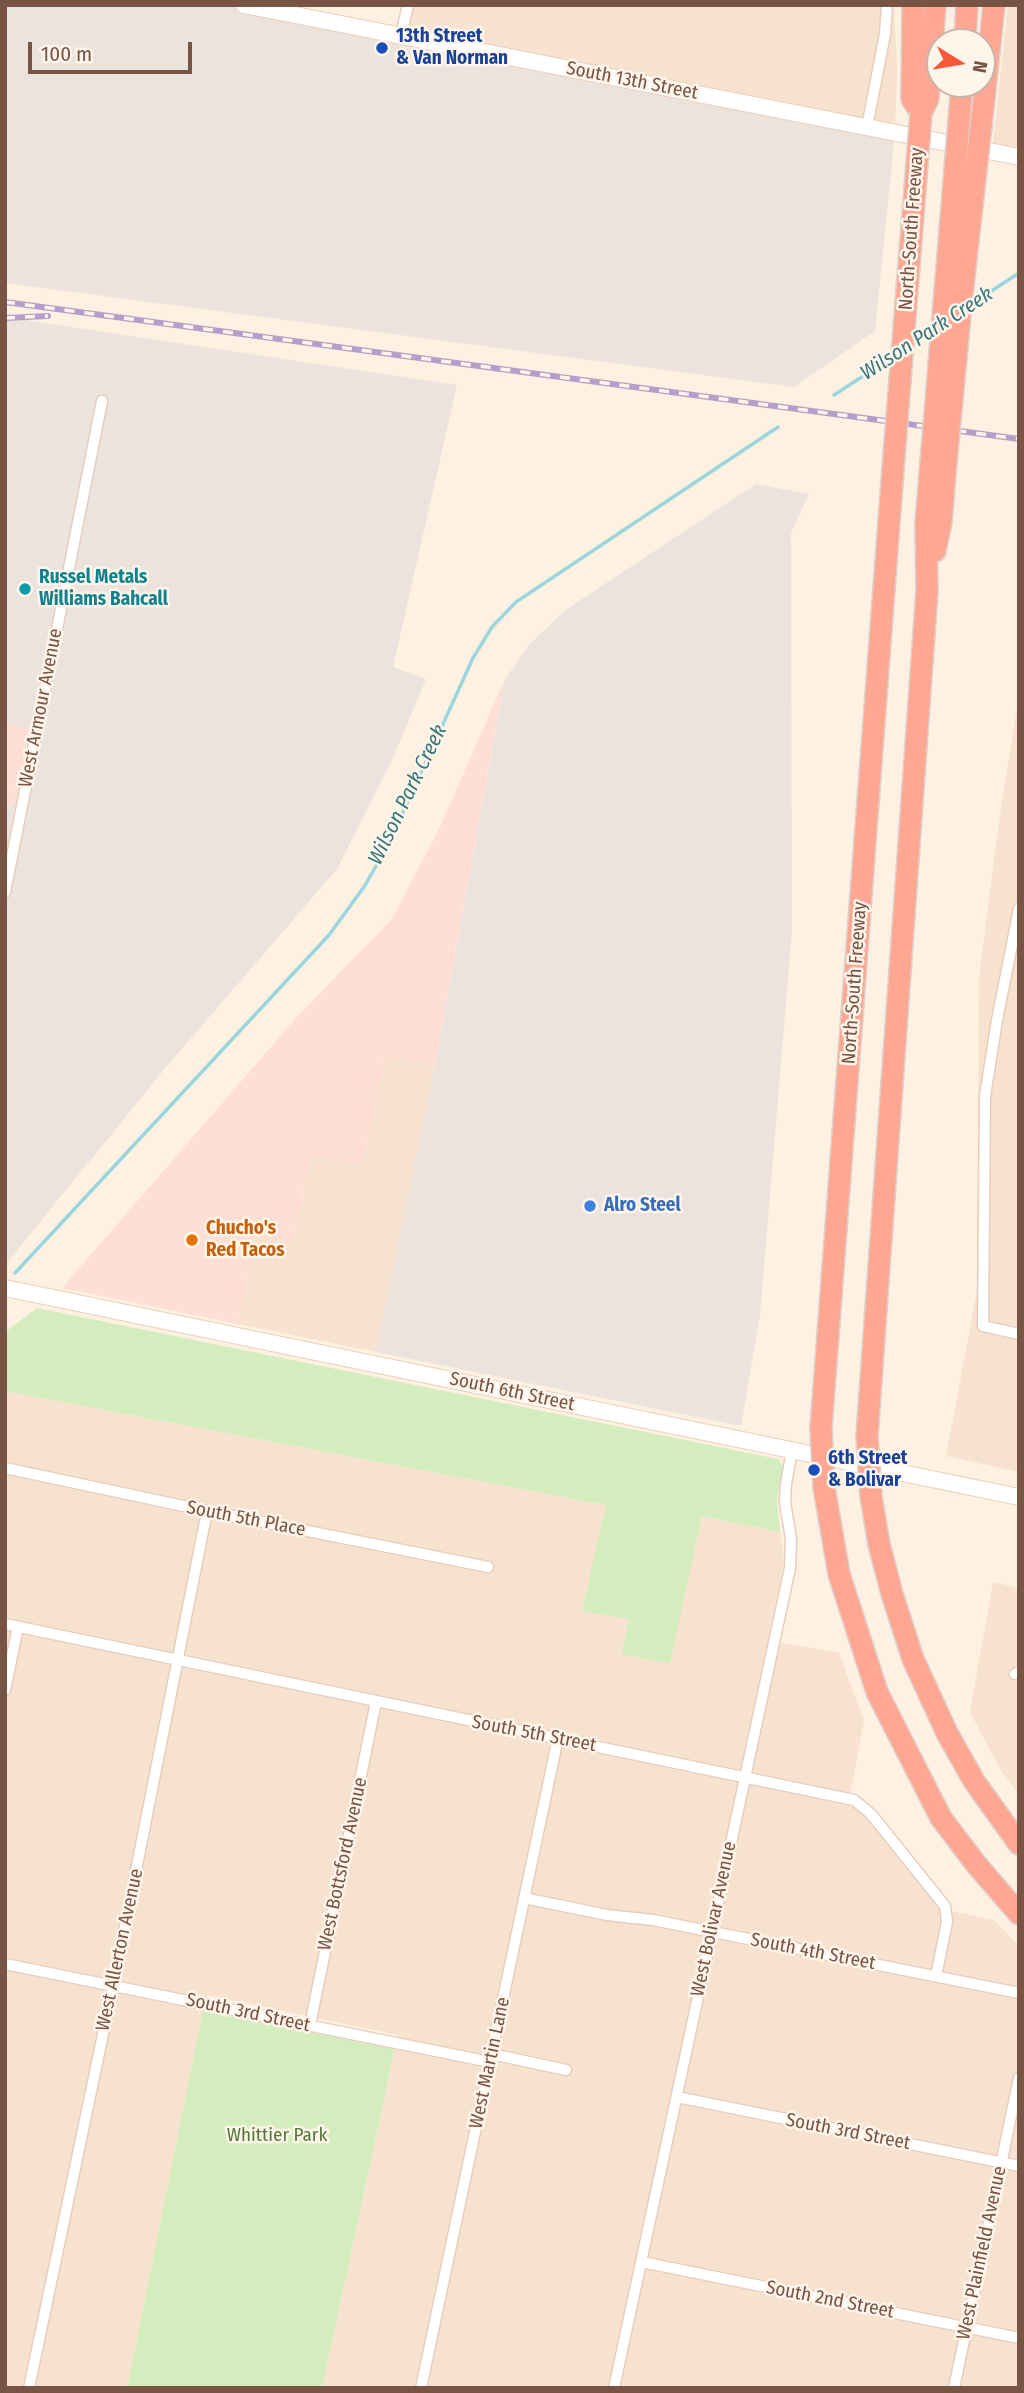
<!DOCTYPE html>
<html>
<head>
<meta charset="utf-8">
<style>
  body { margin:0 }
  #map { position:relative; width:1024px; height:2393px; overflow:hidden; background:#fef1e1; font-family:"Fira Sans Condensed",sans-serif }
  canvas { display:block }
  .frame { position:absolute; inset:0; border:7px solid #785445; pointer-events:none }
  .north { position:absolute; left:926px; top:28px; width:70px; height:70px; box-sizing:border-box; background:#fff5ea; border:2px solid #c9b5a8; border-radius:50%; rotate:101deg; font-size:19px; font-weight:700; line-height:28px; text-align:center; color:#785445 }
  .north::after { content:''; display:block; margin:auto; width:24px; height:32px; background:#f5583a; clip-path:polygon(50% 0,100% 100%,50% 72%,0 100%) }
  .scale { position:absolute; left:28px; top:42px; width:164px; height:32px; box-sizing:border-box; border:4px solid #785445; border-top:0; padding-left:9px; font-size:21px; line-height:24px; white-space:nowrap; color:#785445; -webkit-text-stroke:5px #fff5ea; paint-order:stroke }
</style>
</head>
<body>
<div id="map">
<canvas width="1024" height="2393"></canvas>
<div class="frame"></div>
<div class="north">N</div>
<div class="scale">100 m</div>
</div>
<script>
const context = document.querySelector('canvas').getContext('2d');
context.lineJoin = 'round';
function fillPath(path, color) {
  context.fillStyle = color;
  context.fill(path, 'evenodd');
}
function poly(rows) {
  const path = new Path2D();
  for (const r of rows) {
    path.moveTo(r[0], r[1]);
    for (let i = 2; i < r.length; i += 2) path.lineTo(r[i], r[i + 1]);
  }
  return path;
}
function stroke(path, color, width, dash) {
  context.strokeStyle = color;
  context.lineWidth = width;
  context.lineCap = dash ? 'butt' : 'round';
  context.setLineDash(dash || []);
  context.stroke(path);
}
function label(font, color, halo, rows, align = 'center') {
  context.font = font + ' "Fira Sans Condensed",sans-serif';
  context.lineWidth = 5;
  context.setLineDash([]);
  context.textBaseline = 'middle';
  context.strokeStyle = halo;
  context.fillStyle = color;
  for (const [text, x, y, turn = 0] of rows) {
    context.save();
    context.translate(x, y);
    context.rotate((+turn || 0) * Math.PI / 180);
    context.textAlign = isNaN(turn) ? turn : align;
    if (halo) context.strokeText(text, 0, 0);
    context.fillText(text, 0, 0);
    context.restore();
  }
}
fillPath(poly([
  [408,5,894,5,897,65,895,132,401,35],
  [1008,5,1019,5,1019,157,992,152],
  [1019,693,1019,1472,946,1456,977,1291,979,977,998,829],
  [385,1055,435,1065,376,1352,238,1324,255,1237,292,1243,311,1154,362,1164],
  [5,1391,606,1505,583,1610,629,1619,669,1663,702,1516,780,1532,784,1562,768,1640,839,1653,864,1721,848,1805,861,1810,941,1909,994,1920,1019,1946,1019,2388,322,2388,398,2035,207,1995,127,2388,5,2388],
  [993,1582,1019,1588,1019,1795,999,1767,970,1712]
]), '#f7e2cf');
fillPath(poly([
  [505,679,435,1065,385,1056,362,1165,311,1154,292,1243,255,1237,238,1324,62,1288,296,1018,392,919,440,827],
  [5,722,32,729,18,800,8,808,5,808]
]), '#ffdfd5');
fillPath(poly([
  [5,5,244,5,895,132,875,331,794,387,5,283],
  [5,317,457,385,393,667,426,679,392,760,337,869,167,1066,5,1265,5,808,8,808,18,800,32,730,5,722],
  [756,484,809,494,791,533,792,930,760,1315,741,1426,376,1352,435,1065,505,679,530,644,564,611]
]), '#ede3dd');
fillPath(poly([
  [37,1308,778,1459,783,1466,777,1500,780,1532,702,1516,670,1663,622,1654,629,1619,582,1611,606,1505,5,1391,5,1332],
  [203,2011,395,2049,322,2388,127,2388]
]), '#d4edbe');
stroke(poly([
  [970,305,1019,273],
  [912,344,935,329],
  [834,395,894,356],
  [15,1273,329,935,364,887,388,845,473,658,492,627,516,602,778,427]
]), '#99d6dd', 3.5);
const street = poly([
  [401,35,408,5],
  [867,127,885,34,887,5],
  [5,892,102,401],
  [1019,909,997,1020,985,1096,983,1326,1019,1334],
  [5,1468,207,1511,488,1567],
  [5,1624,854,1800,871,1814,945,1906,947,1922,936,1976],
  [1015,1674,1019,1672],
  [5,1690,18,1627],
  [524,1898,607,1915,653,1920,1019,1993],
  [5,1964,490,2062],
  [310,2025,376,1702],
  [492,2054,566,2070],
  [677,2097,1019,2166],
  [642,2262,1019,2338],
  [29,2388,116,1972,207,1511],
  [421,2388,558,1738],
  [614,2388,790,1568,791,1539,785,1502,786,1484,792,1450],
  [954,2388,1019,2078]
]);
const secondary = poly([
  [244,5,1019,157],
  [5,1288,1019,1497]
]);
const highway = poly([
  [913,5,912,99,921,113],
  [965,42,967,5],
  [921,113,928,99,935,5],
  [959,121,962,84],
  [981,126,994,5],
  [935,551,941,522,946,462],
  [821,1428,893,469],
  [867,1436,927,591,926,522,931,463],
  [824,1487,839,1574,877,1692,941,1818,976,1864,1019,1914],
  [871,1496,879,1544,892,1594,913,1659,947,1733,974,1781,1019,1844]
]);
stroke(street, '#e6cebe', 13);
stroke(secondary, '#ebcfbb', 18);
stroke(highway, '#dcd3cf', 24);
stroke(street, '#fff', 10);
stroke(secondary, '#fff', 16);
stroke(highway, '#ffa792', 21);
const rail = poly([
  [5,302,1019,439],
  [5,318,48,316]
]);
stroke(rail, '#b39fc9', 6);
stroke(rail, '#fff5ea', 3.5, [10]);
const highwayBridge = poly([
  [946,462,962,294,981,126],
  [931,463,959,121],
  [893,469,921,113],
  [821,1428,824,1487],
  [867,1436,871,1496]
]);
stroke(highwayBridge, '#dcd3cf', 24, []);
stroke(highwayBridge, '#ffa792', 21);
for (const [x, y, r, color] of [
  [382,48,7,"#1a4fb4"],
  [25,589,7,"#0f9aa8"],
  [590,1206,7,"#3f7fe0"],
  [192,1240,7,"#e8710a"],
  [814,1470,7,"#1a4fb4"]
]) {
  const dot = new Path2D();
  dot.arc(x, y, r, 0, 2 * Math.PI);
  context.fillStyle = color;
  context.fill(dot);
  stroke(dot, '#fff5ea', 2.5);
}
label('bold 19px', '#164399', '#fff5ea', [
  ["13th Street",396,37],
  ["& Van Norman",396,59],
  ["6th Street",828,1459],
  ["& Bolivar",828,1481]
], 'left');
label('19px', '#785445', '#fff5ea', [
  ["South 13th Street",632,81,11],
  ["North-South Freeway",912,229,-86],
  ["West Armour Avenue",41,708,-79],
  ["North-South Freeway",855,983,-86],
  ["South 6th Street",512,1392,12],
  ["South 5th Place",246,1519,11],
  ["South 5th Street",534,1734,11],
  ["West Bottsford Avenue",343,1864,-78],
  ["West Bolivar Avenue",714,1919,-78],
  ["West Allerton Avenue",120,1950,-78],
  ["South 4th Street",813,1952,11],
  ["South 3rd Street",248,2013,12],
  ["West Martin Lane",490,2063,-78],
  ["South 3rd Street",848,2132,11],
  ["West Plainfield Avenue",982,2253,-78],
  ["South 2nd Street",830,2300,11]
]);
label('bold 19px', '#0d838f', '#fff5ea', [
  ["Russel Metals",39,578],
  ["Williams Bahcall",39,600]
], 'left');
label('bold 19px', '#366cbe', '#fff5ea', [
  ["Alro Steel",604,1206]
], 'left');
label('bold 19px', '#c56008', '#fff5ea', [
  ["Chucho's",206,1229],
  ["Red Tacos",206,1251]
], 'left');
label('19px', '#517a3a', '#fff5ea', [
  ["Whittier Park",277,2136]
]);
label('italic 21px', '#37787f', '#fff5ea', [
  ["Wilson Park Creek",927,334,-33],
  ["Wilson Park Creek",408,795,-64]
]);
</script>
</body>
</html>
